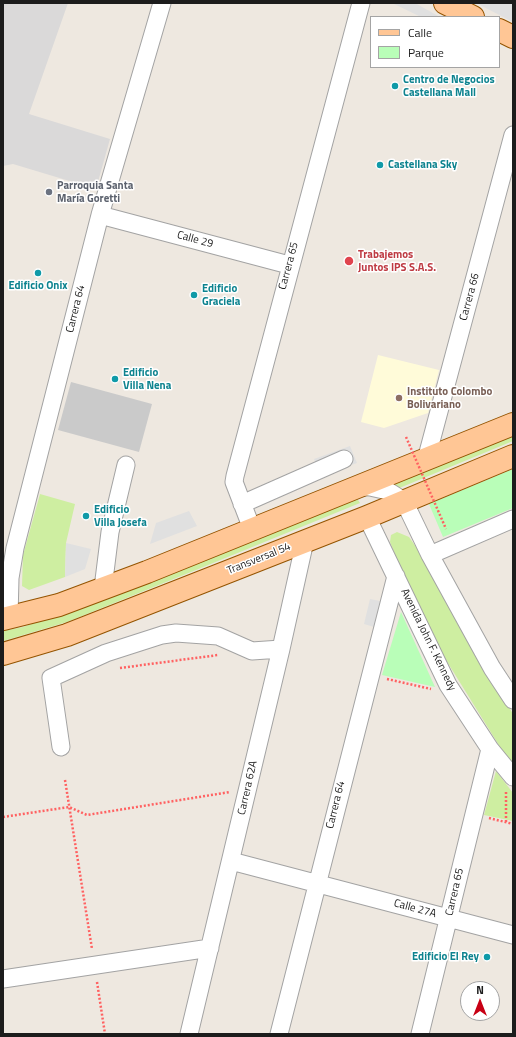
<!DOCTYPE html>
<html>
<head>
<meta charset="utf-8">
<style>
  body { margin:0 }
  #map { position:relative; width:516px; height:1037px; overflow:hidden; background:#eee8e0; font-family:"Titillium Web",sans-serif }
  canvas { display:block }
  .frame { position:absolute; inset:0; border:4px solid #1c1c1c; pointer-events:none }
  .legend { position:absolute; left:370px; top:16px; width:130px; height:52px; box-sizing:border-box; background:#fff; border:1px solid #a4a4a4; margin:0; padding:5px 7px; list-style:none; font-size:12px; color:#1c1c1c }
  .legend li { display:flex; align-items:center; gap:8px; height:20px }
  .legend b { width:20px; border:1px solid #a4a4a4 }
  .north { position:absolute; left:460px; top:981px; width:40px; height:40px; box-sizing:border-box; background:#fff; border:1px solid #a4a4a4; border-radius:50%; rotate:0deg; font-size:11px; font-weight:700; line-height:16px; text-align:center; color:#1c1c1c }
  .north::after { content:''; display:block; margin:auto; width:14px; height:18px; background:#c80014; clip-path:polygon(50% 0,100% 100%,50% 72%,0 100%) }
</style>
</head>
<body>
<div id="map">
<canvas width="516" height="1037"></canvas>
<div class="frame"></div>
<ul class="legend">
<li><b style="height:5px;background:#ffc695"></b>Calle</li>
<li><b style="height:11px;background:#b9feb8"></b>Parque</li>
</ul>
<div class="north">N</div>
</div>
<script>
const context = document.querySelector('canvas').getContext('2d');
context.lineJoin = 'round';
function fillPath(path, color) {
  context.fillStyle = color;
  context.fill(path, 'evenodd');
}
function poly(rows) {
  const path = new Path2D();
  for (const r of rows) {
    path.moveTo(r[0], r[1]);
    for (let i = 2; i < r.length; i += 2) path.lineTo(r[i], r[i + 1]);
  }
  return path;
}
function stroke(path, color, width, dash) {
  context.strokeStyle = color;
  context.lineWidth = width;
  context.lineCap = dash ? 'butt' : 'round';
  context.setLineDash(dash || []);
  context.stroke(path);
}
function label(font, color, halo, rows, align = 'center') {
  context.font = font + ' "Titillium Web",sans-serif';
  context.lineWidth = 3;
  context.setLineDash([]);
  context.textBaseline = 'middle';
  context.strokeStyle = halo;
  context.fillStyle = color;
  for (const [text, x, y, turn = 0] of rows) {
    context.save();
    context.translate(x, y);
    context.rotate((+turn || 0) * Math.PI / 180);
    context.textAlign = isNaN(turn) ? turn : align;
    if (halo) context.strokeText(text, 0, 0);
    context.fillText(text, 0, 0);
    context.restore();
  }
}
fillPath(poly([
  [3,3,68,3,29,114,110,139,96,189,13,164,3,166]
]), '#dad9d9');
fillPath(poly([
  [378,355,439,370,428,413,384,428,361,422]
]), '#fffbd9');
fillPath(poly([
  [71,382,152,404,139,452,58,430]
]), '#cacaca');
fillPath(poly([
  [513,435,513,441,397,489,394,483],
  [40,494,75,504,66,543,65,577,29,590,22,586,23,555],
  [356,497,360,503,196,570,67,622,3,641,3,631,23,627,102,599],
  [397,532,409,537,419,551,513,714,513,768,446,660,411,594,390,542,391,535],
  [496,771,513,793,513,821,484,815]
]), '#ceeea1');
fillPath(poly([
  [513,469,513,508,443,537,429,504],
  [401,612,435,687,382,675]
]), '#b9feb8');
fillPath(poly([
  [392,3,415,3,440,17,421,17],
  [476,3,513,3,513,22],
  [350,446,357,463,321,476,314,459],
  [189,511,197,526,150,544,156,523],
  [66,543,91,549,85,569,65,577],
  [370,599,380,601,374,627,364,624]
]), '#e0e0e0');
const minor = poly([
  [100,215,289,265],
  [426,460,513,135],
  [360,487,370,487,388,491,404,501,430,555,492,668,513,700],
  [242,504,344,459],
  [367,517,448,685,490,749,513,777],
  [252,529,234,482,235,476,361,3],
  [430,555,513,519],
  [103,588,110,532,126,465],
  [9,618,10,578,15,548,100,215,162,3],
  [61,747,51,678,106,653,162,635,176,633,218,636,252,651,281,649],
  [231,861,513,935],
  [3,979,210,948],
  [189,1034,281,649,305,541],
  [279,1034,396,576],
  [420,1034,490,749]
]);
const major = poly([
  [445,3,473,17],
  [499,30,513,37],
  [3,619,59,605,147,572,513,424],
  [3,654,67,635,367,517,513,456]
]);
stroke(minor, '#a3a3a3', 19);
stroke(major, '#945400', 24);
stroke(poly([
  [120,668,218,655],
  [387,679,431,689],
  [65,780,92,949],
  [506,792,506,822],
  [3,817,69,807,87,815,230,792],
  [489,818,513,824],
  [97,982,105,1034]
]), '#ff6161', 2.5, [2, 2]);
stroke(minor, '#fff', 17);
stroke(major, '#ffc695', 22);
stroke(poly([
  [406,437,446,529]
]), '#ff6161', 2.5, [2, 2]);
for (const [x, y, r, color] of [
  [395,86,4,"#0f9aa8"],
  [380,165,4,"#0f9aa8"],
  [49,192,4,"#6b7280"],
  [349,261,5,"#e0444e"],
  [38,273,4,"#0f9aa8"],
  [194,295,4,"#0f9aa8"],
  [115,379,4,"#0f9aa8"],
  [399,398,4,"#8d6e63"],
  [86,516,4,"#0f9aa8"],
  [487,957,4,"#0f9aa8"]
]) {
  const dot = new Path2D();
  dot.arc(x, y, r, 0, 2 * Math.PI);
  context.fillStyle = color;
  context.fill(dot);
  stroke(dot, '#fff', 1.5);
}
label('bold 11px', '#0d838f', '#fff', [
  ["Centro de Negocios",403,80],
  ["Castellana Mall",403,93],
  ["Castellana Sky",388,165],
  ["Edificio Onix",38,286,"center"],
  ["Edificio",202,289],
  ["Graciela",202,302],
  ["Edificio",123,373],
  ["Villa Nena",123,386],
  ["Edificio",94,510],
  ["Villa Josefa",94,523],
  ["Edificio El Rey",479,957,"right"]
], 'left');
label('bold 11px', '#5b616d', '#fff', [
  ["Parroquia Santa",57,186],
  ["María Goretti",57,199]
], 'left');
label('11px', '#1c1c1c', '#fff', [
  ["Calle 29",195,240,15],
  ["Carrera 65",289,266,-75],
  ["Carrera 66",470,297,-75],
  ["Carrera 64",76,309,-76],
  ["Transversal 54",259,559,-22],
  ["Avenida John F. Kennedy",428,640,64],
  ["Carrera 62A",248,788,-77],
  ["Carrera 64",336,805,-76],
  ["Carrera 65",455,892,-77],
  ["Calle 27A",415,909,15]
]);
label('bold 11px', '#be3a42', '#fff', [
  ["Trabajemos",358,255],
  ["Juntos IPS S.A.S.",358,268]
], 'left');
label('bold 11px', '#785e54', '#fff', [
  ["Instituto Colombo",407,392],
  ["Bolivariano",407,405]
], 'left');
</script>
</body>
</html>
